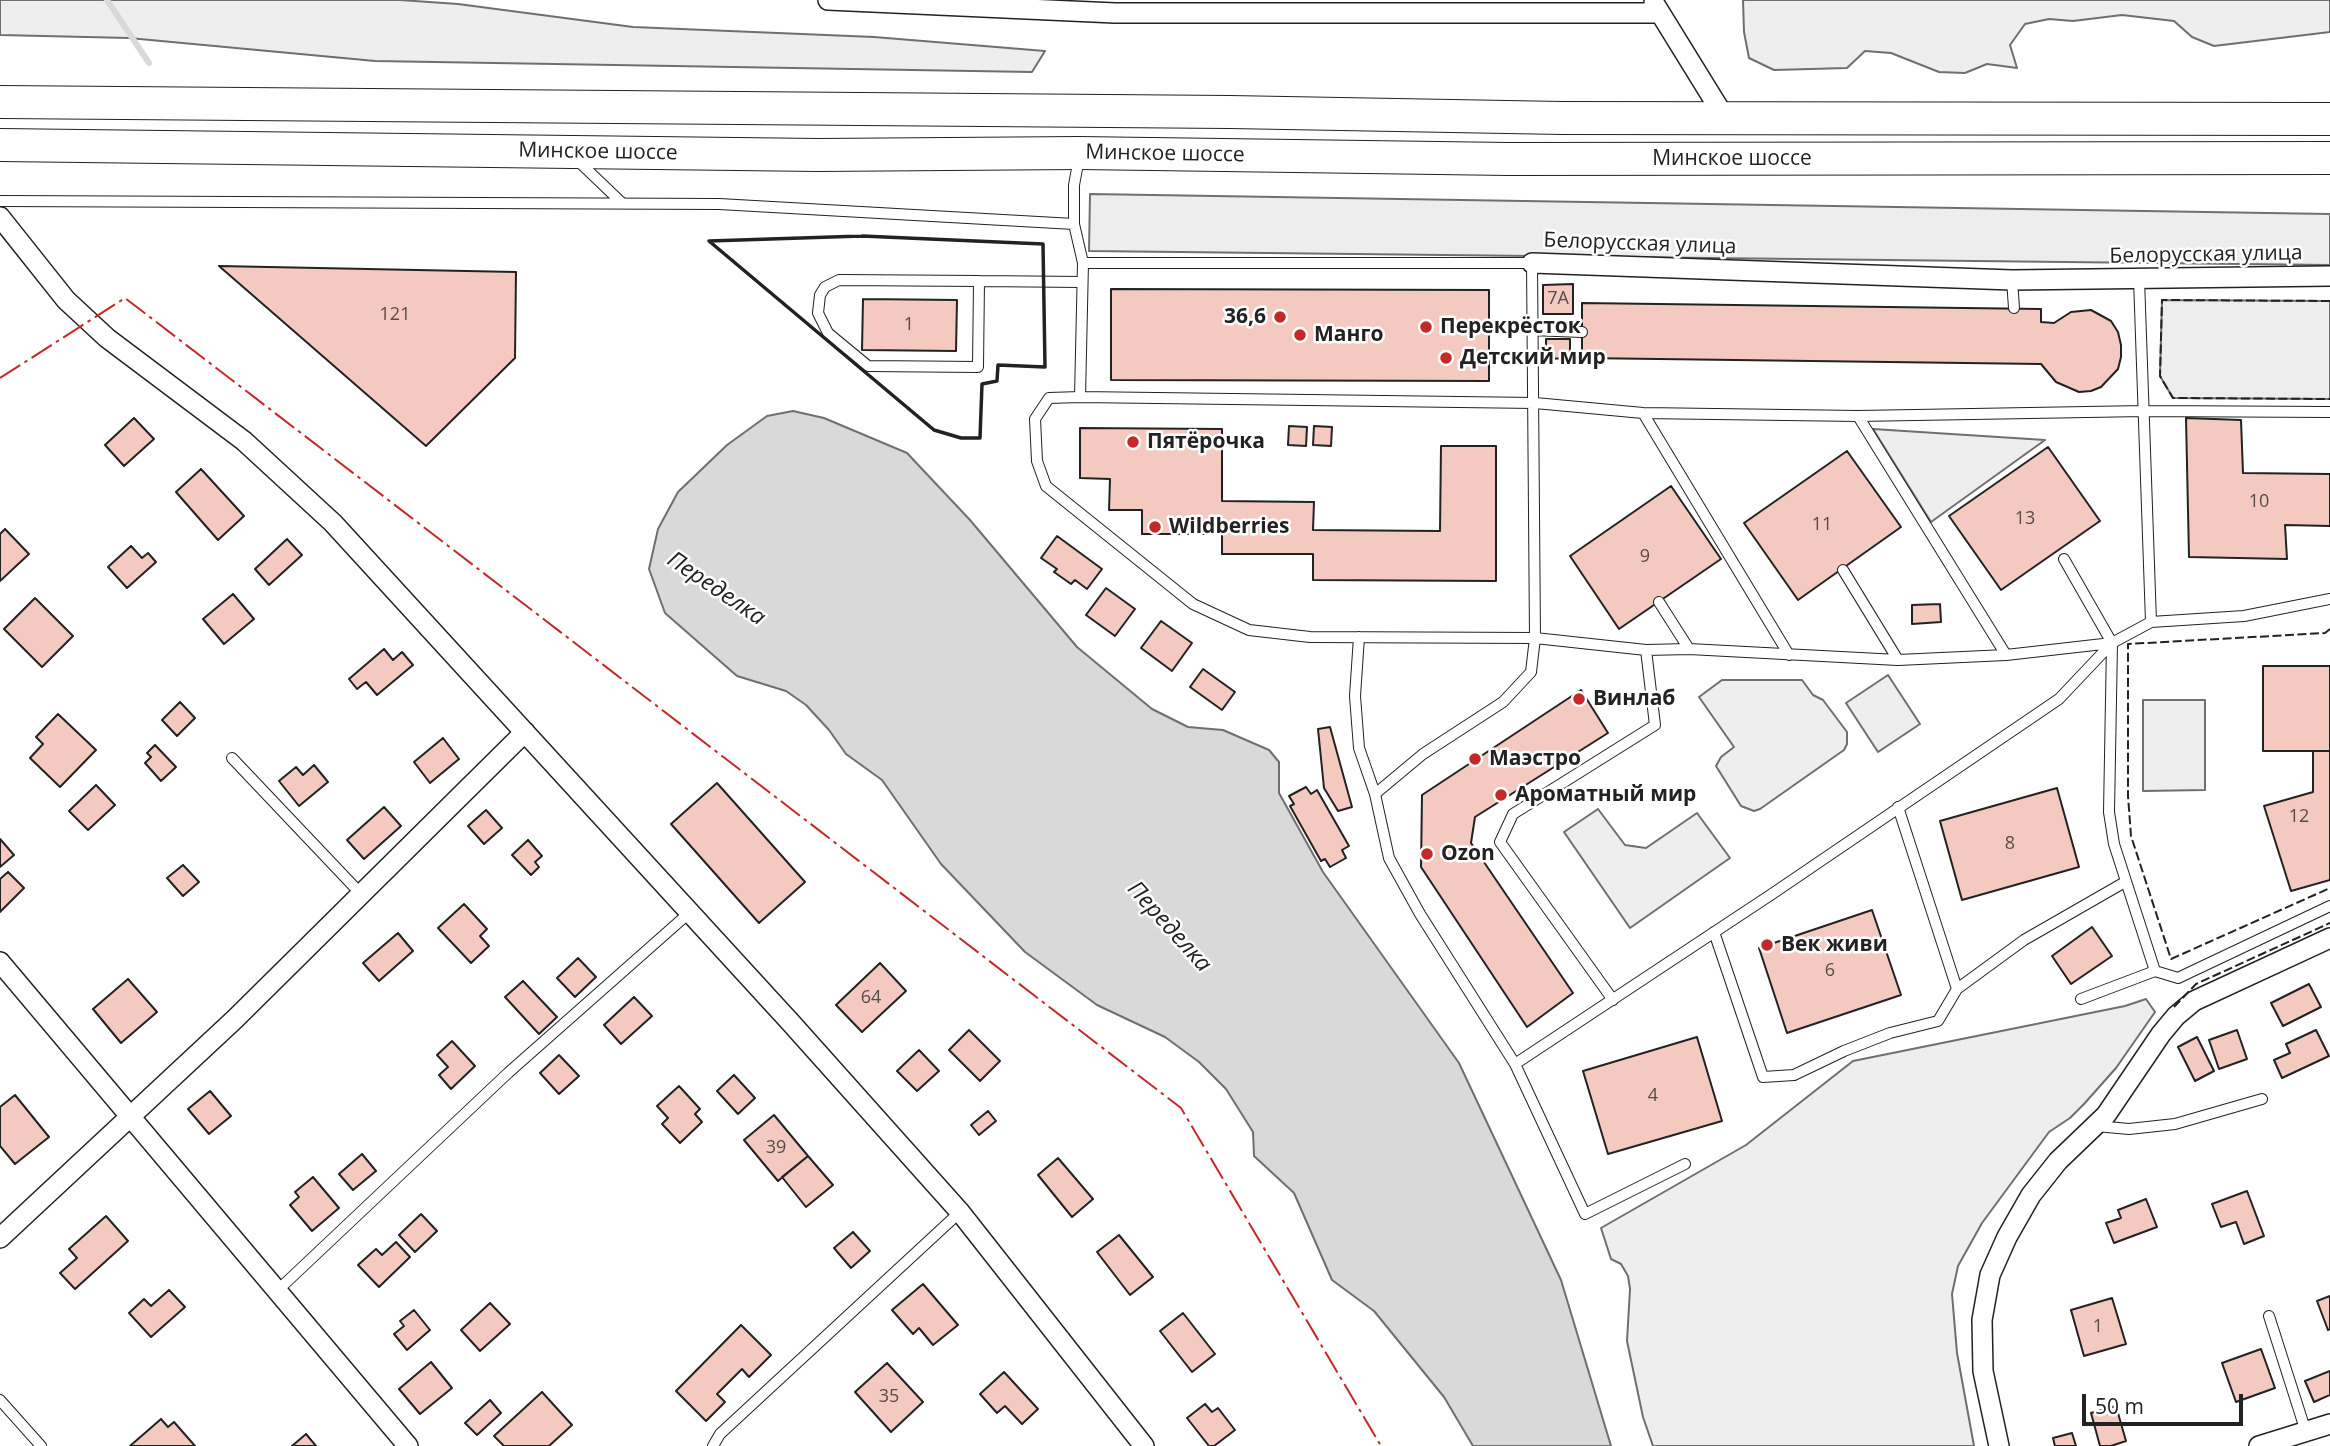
<!DOCTYPE html>
<html>
<head>
<meta charset="utf-8">
<style>
  body { margin:0 }
  #map { position:relative; width:2330px; height:1446px; overflow:hidden; background:#fff; font-family:"Open Sans",sans-serif }
  canvas { display:block }
  .scale { position:absolute; left:2082px; top:1394px; width:161px; height:32px; box-sizing:border-box; border:4px solid #222; border-top:0; padding-left:9px; font-size:21px; line-height:24px; white-space:nowrap; color:#222; -webkit-text-stroke:5px #fff; paint-order:stroke }
</style>
</head>
<body>
<div id="map">
<canvas width="2330" height="1446"></canvas>
<div class="scale">50 m</div>
</div>
<script>
const context = document.querySelector('canvas').getContext('2d');
context.lineJoin = 'round';
function fillPath(path, color) {
  context.fillStyle = color;
  context.fill(path, 'evenodd');
}
function poly(rows) {
  const path = new Path2D();
  for (const r of rows) {
    path.moveTo(r[0], r[1]);
    for (let i = 2; i < r.length; i += 2) path.lineTo(r[i], r[i + 1]);
  }
  return path;
}
function stroke(path, color, width, dash) {
  context.strokeStyle = color;
  context.lineWidth = width;
  context.lineCap = dash ? 'butt' : 'round';
  context.setLineDash(dash || []);
  context.stroke(path);
}
function label(font, color, halo, rows, align = 'center') {
  context.font = font + ' "Open Sans",sans-serif';
  context.lineWidth = 5;
  context.setLineDash([]);
  context.textBaseline = 'middle';
  context.strokeStyle = halo;
  context.fillStyle = color;
  for (const [text, x, y, turn = 0] of rows) {
    context.save();
    context.translate(x, y);
    context.rotate((+turn || 0) * Math.PI / 180);
    context.textAlign = isNaN(turn) ? turn : align;
    if (halo) context.strokeText(text, 0, 0);
    context.fillText(text, 0, 0);
    context.restore();
  }
}
const green = poly([
  [0,0,400,0,458,4,633,27,874,37,1045,51,1032,72,375,61,129,38,0,35,0,0],
  [1743,0,2330,0,2330,32,2214,46,2192,37,2174,21,2122,15,2073,21,2049,19,2025,24,2010,45,2017,68,1987,64,1965,73,1939,72,1891,53,1865,51,1847,68,1774,70,1749,58,1744,32,1743,0],
  [1873,429,2045,440,1931,522,1873,429],
  [1888,675,1920,724,1878,752,1846,703,1888,675],
  [1722,680,1802,680,1813,695,1823,700,1847,732,1847,744,1844,750,1760,809,1754,811,1741,806,1716,766,1721,757,1734,747,1699,697,1722,680],
  [2143,700,2205,700,2205,790,2143,791,2143,700],
  [1598,809,1625,845,1646,848,1697,813,1730,858,1630,928,1564,832,1598,809],
  [2146,999,2155,1012,2139,1035,2116,1068,2084,1104,2070,1118,2049,1132,1982,1223,1958,1266,1952,1294,1957,1353,1974,1446,1653,1446,1643,1417,1627,1341,1630,1289,1628,1276,1621,1264,1611,1259,1601,1228,1746,1145,1853,1061,2125,1006,2146,999]
]);
fillPath(green, '#eee');
stroke(green, '#6f6f6f', 2);
const parking = poly([
  [1090,194,2330,214,2330,265,1089,251,1090,194],
  [2162,300,2330,301,2330,399,2173,398,2160,376,2162,300]
]);
fillPath(parking, '#ededed');
stroke(parking, '#6f6f6f', 2);
const water = poly([
  [793,411,824,418,907,453,970,520,1077,647,1152,709,1188,727,1223,730,1269,750,1279,762,1279,793,1323,872,1459,1063,1561,1280,1611,1446,1473,1446,1444,1397,1374,1311,1332,1280,1294,1193,1254,1156,1253,1132,1226,1089,1199,1062,1165,1037,1097,1005,1025,952,941,864,882,780,846,754,829,730,806,705,786,691,737,676,665,613,649,569,658,529,678,492,727,445,767,416,793,411]
]);
fillPath(water, '#d9d9d9');
stroke(water, '#6f6f6f', 2);
stroke(poly([
  [107,0,149,63]
]), '#d9d9d9', 6);
const building = poly([
  [219,266,516,272,515,358,426,446,219,266],
  [1573,284,1573,314,1543,314,1543,285,1573,284],
  [1111,289,1489,290,1489,381,1111,380,1111,289],
  [863,299,957,300,956,351,862,350,863,299],
  [1582,303,2041,309,2041,322,2054,323,2071,312,2091,310,2111,321,2118,332,2121,345,2121,357,2118,369,2101,387,2091,391,2079,392,2056,382,2041,364,1582,358,1582,303],
  [1546,339,1570,339,1570,358,1546,359,1546,339],
  [134,418,154,439,124,466,105,445,134,418],
  [2186,418,2241,420,2243,473,2330,474,2330,526,2285,525,2287,559,2189,557,2186,418],
  [1289,426,1307,427,1306,446,1288,445,1289,426],
  [1314,426,1332,427,1331,446,1313,445,1314,426],
  [1080,428,1222,429,1222,501,1314,502,1313,530,1440,531,1441,446,1496,446,1496,581,1313,580,1313,554,1222,554,1222,534,1142,534,1142,510,1109,510,1110,479,1080,478,1080,428],
  [2048,447,2100,521,2001,590,1949,516,2048,447],
  [1847,451,1901,527,1798,600,1744,523,1847,451],
  [201,469,244,516,218,540,176,492,201,469],
  [1671,486,1721,559,1619,629,1570,556,1671,486],
  [5,529,29,554,0,581,0,534,5,529],
  [1057,536,1102,569,1087,589,1075,580,1071,584,1054,572,1057,569,1041,558,1057,536],
  [287,539,302,555,269,585,255,569,287,539],
  [131,546,142,558,148,553,156,562,127,588,108,567,131,546],
  [1106,588,1135,609,1115,636,1086,615,1106,588],
  [233,594,254,619,224,644,203,619,233,594],
  [35,598,73,636,42,667,4,629,35,598],
  [1940,604,1941,622,1912,624,1912,605,1940,604],
  [1161,621,1192,643,1172,671,1141,648,1161,621],
  [384,649,393,660,402,652,413,665,377,695,366,682,357,689,349,679,384,649],
  [2263,666,2330,666,2330,751,2263,751,2263,666],
  [1203,669,1235,692,1222,710,1190,687,1203,669],
  [1581,690,1608,733,1475,817,1471,843,1573,993,1527,1027,1421,867,1422,795,1581,690],
  [180,702,195,718,177,736,162,720,180,702],
  [58,714,96,750,60,787,30,758,43,744,36,737,58,714],
  [1330,727,1352,807,1338,811,1324,788,1318,729,1330,727],
  [443,738,459,759,430,783,414,762,443,738],
  [155,745,176,767,161,781,145,763,151,757,147,753,155,745],
  [2313,751,2330,751,2330,880,2291,891,2264,806,2313,792,2313,751],
  [314,765,328,782,299,806,279,781,296,767,303,775,314,765],
  [717,783,805,882,759,923,671,824,717,783],
  [96,785,115,805,88,830,69,811,96,785],
  [1306,787,1311,794,1317,790,1349,846,1342,850,1346,858,1330,867,1325,859,1321,861,1290,806,1294,804,1289,796,1306,787],
  [2057,788,2079,867,1962,900,1940,821,2057,788],
  [384,807,401,826,364,859,347,840,384,807],
  [486,810,502,828,484,844,468,826,486,810],
  [0,839,14,855,0,867,0,839],
  [528,840,542,856,535,862,539,867,531,875,512,855,528,840],
  [183,865,199,882,183,896,167,878,183,865],
  [8,872,24,888,0,912,0,879,8,872],
  [464,904,487,929,480,936,489,946,471,963,438,928,464,904],
  [1872,910,1901,995,1787,1033,1759,948,1872,910],
  [2092,927,2112,956,2071,984,2052,956,2092,927],
  [398,933,413,951,379,981,363,963,398,933],
  [578,958,596,977,575,997,557,978,578,958],
  [880,963,906,991,862,1032,836,1005,880,963],
  [128,979,157,1012,121,1043,93,1009,128,979],
  [523,981,557,1017,539,1034,505,997,523,981],
  [2309,984,2321,1007,2283,1026,2271,1003,2309,984],
  [634,997,652,1016,621,1044,604,1025,634,997],
  [969,1030,1000,1061,980,1081,949,1050,969,1030],
  [2237,1030,2247,1059,2219,1069,2209,1040,2237,1030],
  [2316,1030,2329,1056,2282,1078,2274,1060,2290,1053,2286,1044,2316,1030],
  [1697,1037,1722,1121,1608,1154,1583,1071,1697,1037],
  [2197,1037,2214,1071,2195,1081,2178,1047,2197,1037],
  [452,1041,475,1066,451,1089,439,1075,448,1067,437,1055,452,1041],
  [919,1050,939,1071,917,1091,897,1071,919,1050],
  [559,1055,579,1076,559,1094,540,1073,559,1055],
  [734,1075,755,1098,738,1114,717,1091,734,1075],
  [679,1086,700,1109,695,1114,702,1122,680,1143,662,1124,668,1118,657,1106,679,1086],
  [210,1091,231,1116,209,1134,188,1109,210,1091],
  [15,1095,49,1137,15,1164,0,1146,0,1107,15,1095],
  [988,1111,996,1121,979,1135,971,1125,988,1111],
  [774,1115,808,1156,778,1181,744,1140,774,1115],
  [362,1154,376,1171,353,1190,339,1174,362,1154],
  [808,1156,833,1185,806,1207,782,1177,808,1156],
  [1058,1158,1093,1199,1072,1217,1038,1175,1058,1158],
  [313,1177,339,1208,312,1231,290,1205,299,1197,295,1192,313,1177],
  [2247,1191,2264,1236,2244,1244,2236,1222,2221,1227,2212,1204,2247,1191],
  [2146,1199,2157,1227,2114,1243,2106,1223,2121,1218,2118,1210,2146,1199],
  [421,1214,437,1231,415,1252,399,1235,421,1214],
  [106,1216,128,1241,75,1289,60,1273,77,1258,69,1249,106,1216],
  [853,1232,870,1251,851,1268,834,1248,853,1232],
  [1119,1235,1153,1277,1130,1295,1097,1252,1119,1235],
  [396,1242,410,1257,379,1287,358,1265,376,1249,382,1255,396,1242],
  [923,1284,958,1325,933,1345,919,1328,913,1334,892,1310,923,1284],
  [169,1290,185,1307,151,1337,129,1313,144,1299,151,1306,169,1290],
  [2330,1296,2330,1329,2328,1330,2317,1301,2330,1296],
  [2112,1298,2126,1344,2084,1356,2071,1310,2112,1298],
  [490,1303,510,1324,480,1351,461,1330,490,1303],
  [414,1310,430,1330,407,1350,394,1334,404,1326,400,1321,414,1310],
  [1183,1313,1215,1354,1192,1372,1160,1331,1183,1313],
  [741,1325,771,1355,749,1377,742,1369,717,1394,725,1402,706,1421,676,1391,741,1325],
  [2261,1349,2275,1388,2236,1402,2222,1363,2261,1349],
  [431,1362,452,1388,420,1414,399,1389,431,1362],
  [887,1363,923,1402,891,1432,855,1392,887,1363],
  [2330,1371,2330,1395,2314,1402,2305,1381,2330,1371],
  [1004,1372,1038,1409,1022,1424,1005,1406,997,1413,980,1394,1004,1372],
  [542,1392,572,1425,549,1446,504,1446,494,1436,542,1392],
  [490,1400,501,1413,477,1435,465,1423,490,1400],
  [1205,1404,1212,1412,1218,1408,1235,1430,1214,1446,1209,1446,1187,1418,1205,1404],
  [2116,1406,2126,1441,2111,1446,2100,1446,2091,1413,2116,1406],
  [161,1419,168,1427,174,1422,195,1446,130,1446,161,1419],
  [2072,1433,2076,1446,2055,1446,2053,1438,2072,1433],
  [306,1434,316,1446,292,1446,306,1434]
]);
fillPath(building, '#f3c9c0');
stroke(building, '#222', 2);
const service = poly([
  [1079,158,1074,185,1074,224,1083,263,1080,397],
  [577,160,622,203],
  [0,201,719,204,1074,224],
  [1083,263,1532,263,1535,638,1531,672,1503,702,1423,754,1375,794,1389,858,1420,914,1515,1064],
  [2139,279,2151,622],
  [2012,280,2014,308],
  [979,281,978,367,868,366,828,333,818,313,820,295,825,287,839,280,979,281,1082,282],
  [1531,330,1582,332],
  [2330,412,2144,411,1858,416,1643,413,1535,403,1080,397,1049,398,1035,419,1037,461,1046,486,1193,604,1249,630,1310,637,1535,638,1646,650,1689,649,1898,660,2006,655,2112,643,2151,622,2244,616,2330,599],
  [1643,413,1789,655],
  [1858,416,2006,655],
  [2064,559,2112,643,2109,812,2114,844,2155,971],
  [1843,570,1898,660],
  [1659,602,1689,649],
  [1359,637,1355,696,1359,748,1375,794],
  [232,758,361,894],
  [1714,932,1763,1077,1794,1075,1844,1051,1890,1033,1938,1021,1957,989,1898,807],
  [1957,989,2024,940,2125,882],
  [2081,999,2155,971,2178,978,2330,906],
  [1613,1000,1500,842,1513,814,1655,725,1646,650],
  [2096,1126,2129,1129,2175,1124,2262,1099],
  [1685,1164,1585,1214,1515,1064,1772,894,2059,699,2112,643],
  [277,1291,508,1073,689,913],
  [2269,1316,2306,1432],
  [0,1400,41,1446],
  [713,1446,720,1434,960,1212]
]);
const minor = poly([
  [828,0,1115,13,1660,13],
  [1654,3,1725,118],
  [0,217,66,300,107,338,244,441,333,523,792,1024,960,1212,1144,1446],
  [1532,263,2012,280,2330,276],
  [0,962,408,1446],
  [0,1238,235,1019,525,732],
  [1999,1446,1983,1371,1982,1320,1990,1275,2007,1237,2031,1195,2058,1161,2106,1115,2161,1034,2176,1016,2194,1001,2330,938],
  [2259,1446,2330,1424]
]);
const trunk = poly([
  [0,102,1230,112,1562,118,2330,119],
  [0,145,818,155,1079,153,1509,159,2330,158]
]);
stroke(service, '#222', 12);
stroke(minor, '#222', 22);
stroke(trunk, '#222', 34);
stroke(service, '#fff', 10);
stroke(minor, '#fff', 19);
stroke(trunk, '#fff', 32);
stroke(poly([
  [2330,301,2162,300,2160,376,2173,398,2330,399],
  [2330,629,2325,633,2128,644,2128,796,2131,836,2171,959,2330,888],
  [2174,1007,2196,984,2330,923]
]), '#222', 2, [9, 3.5]);
stroke(poly([
  [862,236,1043,244,1045,367,998,365,997,381,982,384,980,438,961,438,934,430,709,241,862,236]
]), '#222', 3.5);
stroke(poly([
  [0,378,125,298,1181,1108,1381,1446]
]), '#c62828', 2, [24, 5, 3.5, 5]);
for (const [x, y, r, color] of [
  [1280,317,7,"#c62828"],
  [1426,327,7,"#c62828"],
  [1300,335,7,"#c62828"],
  [1446,358,7,"#c62828"],
  [1133,442,7,"#c62828"],
  [1155,527,7,"#c62828"],
  [1579,699,7,"#c62828"],
  [1475,759,7,"#c62828"],
  [1501,795,7,"#c62828"],
  [1427,854,7,"#c62828"],
  [1767,945,7,"#c62828"]
]) {
  const dot = new Path2D();
  dot.arc(x, y, r, 0, 2 * Math.PI);
  context.fillStyle = color;
  context.fill(dot);
  stroke(dot, '#fff', 2.5);
}
label('18px', '#564c4a', null, [
  ["7А",1558,299],
  ["121",395,315],
  ["1",909,325],
  ["10",2259,502],
  ["13",2025,519],
  ["11",1822,525],
  ["9",1645,557],
  ["12",2299,817],
  ["8",2010,844],
  ["6",1830,971],
  ["64",871,998],
  ["4",1653,1096],
  ["39",776,1148],
  ["1",2098,1327],
  ["35",889,1397]
]);
label('21px', '#222', '#fff', [
  ["Минское шоссе",598,152,1],
  ["Минское шоссе",1165,154,1],
  ["Минское шоссе",1732,159],
  ["Белорусская улица",1640,244,2],
  ["Белорусская улица",2206,255,-1]
]);
label('bold 21px', '#222', '#fff', [
  ["36,6",1266,317,"right"],
  ["Перекрёсток",1440,327],
  ["Манго",1314,335],
  ["Детский мир",1460,358],
  ["Пятёрочка",1147,442],
  ["Wildberries",1169,527],
  ["Винлаб",1593,699],
  ["Маэстро",1489,759],
  ["Ароматный мир",1515,795],
  ["Ozon",1441,854],
  ["Век живи",1781,945]
], 'left');
label('italic 23px', '#222', '#fff', [
  ["Переделка",716,589,34],
  ["Переделка",1169,927,48]
]);
</script>
</body>
</html>
